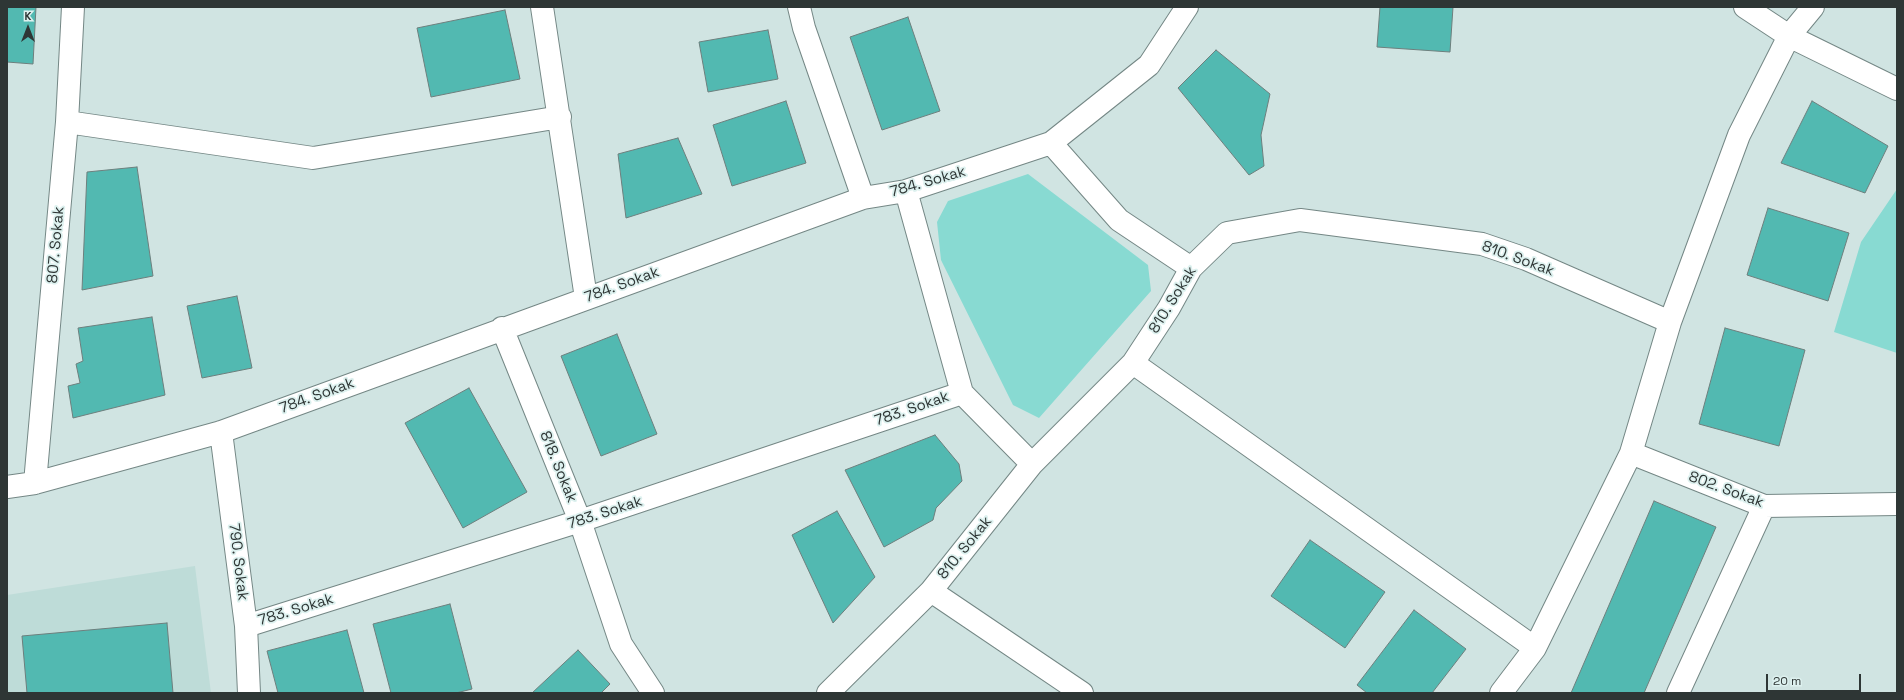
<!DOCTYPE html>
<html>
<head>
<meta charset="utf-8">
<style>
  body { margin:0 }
  #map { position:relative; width:1904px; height:700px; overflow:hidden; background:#d0e4e2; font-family:"Space Grotesk",sans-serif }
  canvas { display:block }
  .frame { position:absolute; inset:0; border:8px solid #2e3635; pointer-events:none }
  .north { position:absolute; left:8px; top:8px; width:40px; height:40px; -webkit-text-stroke:3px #ddf1ef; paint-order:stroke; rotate:0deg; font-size:11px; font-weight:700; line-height:16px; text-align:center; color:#2e3635 }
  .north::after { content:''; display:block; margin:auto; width:14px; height:18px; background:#2e3635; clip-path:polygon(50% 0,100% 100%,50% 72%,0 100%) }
  .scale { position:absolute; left:1766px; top:674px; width:95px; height:18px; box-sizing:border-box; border:2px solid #2e3635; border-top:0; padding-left:5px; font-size:12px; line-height:14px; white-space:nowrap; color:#2e3635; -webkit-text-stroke:3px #ddf1ef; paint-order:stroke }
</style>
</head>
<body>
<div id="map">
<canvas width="1904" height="700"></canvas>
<div class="frame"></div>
<div class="north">K</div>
<div class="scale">20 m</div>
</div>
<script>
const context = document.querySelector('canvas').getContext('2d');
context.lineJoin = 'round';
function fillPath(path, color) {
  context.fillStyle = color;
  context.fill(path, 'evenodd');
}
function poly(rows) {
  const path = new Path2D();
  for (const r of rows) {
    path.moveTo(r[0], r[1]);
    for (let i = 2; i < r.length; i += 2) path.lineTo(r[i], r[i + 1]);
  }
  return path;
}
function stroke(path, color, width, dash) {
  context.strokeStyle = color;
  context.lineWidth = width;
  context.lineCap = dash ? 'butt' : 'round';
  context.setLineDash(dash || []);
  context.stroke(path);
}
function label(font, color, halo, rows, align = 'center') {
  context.font = font + ' "Space Grotesk",sans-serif';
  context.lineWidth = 3.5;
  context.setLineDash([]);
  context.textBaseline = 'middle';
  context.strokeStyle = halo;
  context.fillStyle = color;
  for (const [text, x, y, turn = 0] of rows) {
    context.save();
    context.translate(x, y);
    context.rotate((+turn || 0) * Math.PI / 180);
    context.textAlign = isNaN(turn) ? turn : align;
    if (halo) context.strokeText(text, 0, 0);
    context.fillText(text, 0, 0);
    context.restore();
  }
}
fillPath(poly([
  [195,566,211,693,7,693,7,595]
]), '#bedcd8');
fillPath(poly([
  [1028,174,1148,265,1151,291,1039,418,1013,405,941,260,937,222,948,201],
  [1897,189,1897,353,1834,332,1861,242]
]), '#88dad2');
const building = poly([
  [7,7,36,7,33,64,7,62,7,7],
  [1380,7,1453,7,1450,52,1377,47,1380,7],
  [505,10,520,79,431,97,417,28,505,10],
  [908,17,940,111,882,130,850,37,908,17],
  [768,30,778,79,708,92,699,42,768,30],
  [1216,50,1270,94,1261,135,1264,166,1249,175,1178,88,1216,50],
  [786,101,806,163,732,186,713,125,786,101],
  [1812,101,1888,146,1865,193,1781,163,1812,101],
  [678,138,702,194,626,218,618,154,678,138],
  [137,167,153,276,82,290,87,172,137,167],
  [1768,208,1849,233,1828,301,1747,275,1768,208],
  [237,296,252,368,202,378,187,306,237,296],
  [152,317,165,395,73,418,68,386,80,383,76,364,83,361,78,328,152,317],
  [1725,328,1805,350,1779,446,1699,424,1725,328],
  [617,334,657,434,601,456,561,356,617,334],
  [469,388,527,492,463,528,405,423,469,388],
  [935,435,959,464,962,481,936,508,933,520,884,547,845,470,935,435],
  [1654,501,1716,527,1644,693,1571,693,1654,501],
  [837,511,875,577,833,623,792,535,837,511],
  [1310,540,1385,592,1345,648,1271,596,1310,540],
  [450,604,472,689,456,693,391,693,373,624,450,604],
  [1414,610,1466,649,1432,693,1367,693,1357,685,1414,610],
  [167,623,173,693,27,693,22,636,167,623],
  [347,630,364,693,278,693,267,651,347,630],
  [578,650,610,684,601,693,532,693,578,650]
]);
fillPath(building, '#52b9b1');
stroke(building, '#6d7f7d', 1);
const minor = poly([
  [542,7,586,298],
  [799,7,804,28,863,198],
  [1745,7,1789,36,1897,89],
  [67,122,313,158,560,117],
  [1051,143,1119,220,1191,268],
  [906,191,962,393,1032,464],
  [502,328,580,521,621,644,653,693],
  [1133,363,1535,648],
  [221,432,246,626,249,693],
  [1631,453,1764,506,1897,504],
  [35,483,67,122,73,7],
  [7,487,35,483,221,432,863,198,906,191,1051,143,1149,65,1187,7],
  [931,591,1082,693],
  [246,626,580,521,962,393],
  [828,693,931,591,1032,464,1133,363,1169,308,1191,268,1227,233,1300,220,1482,244,1526,259,1670,322],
  [1501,693,1535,648,1631,453,1670,322,1739,135,1789,36,1813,7],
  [1678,693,1764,506]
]);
stroke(minor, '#748785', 24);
stroke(minor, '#fff', 22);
label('15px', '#2e3635', '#ddf1ef', [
  ["784. Sokak",928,182,-16],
  ["807. Sokak",56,245,-85],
  ["810. Sokak",1518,259,20],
  ["784. Sokak",622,285,-20],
  ["810. Sokak",1173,300,-58],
  ["784. Sokak",317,396,-20],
  ["783. Sokak",912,409,-19],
  ["818. Sokak",558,467,68],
  ["802. Sokak",1726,490,20],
  ["783. Sokak",605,513,-18],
  ["810. Sokak",965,548,-51],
  ["790. Sokak",238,562,83],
  ["783. Sokak",296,610,-17]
]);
</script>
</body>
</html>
